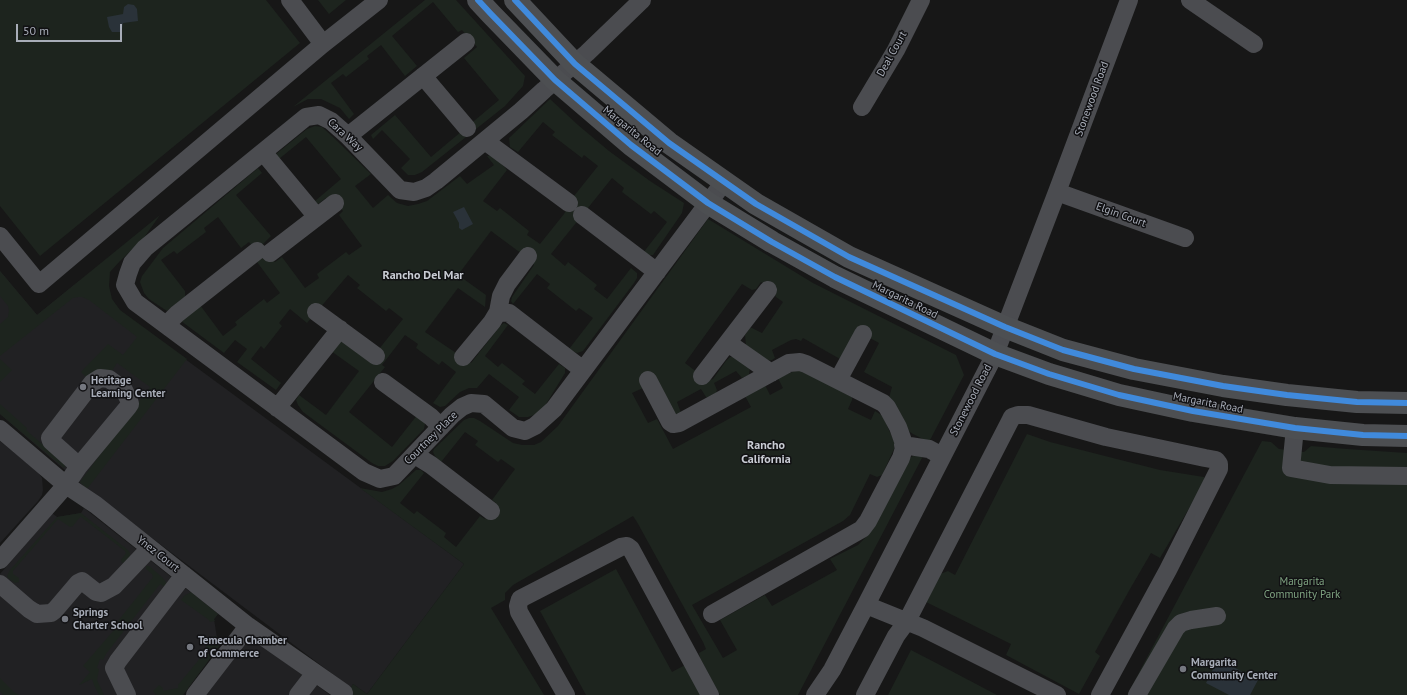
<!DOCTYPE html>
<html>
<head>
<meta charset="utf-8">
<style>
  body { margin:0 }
  #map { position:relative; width:1407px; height:695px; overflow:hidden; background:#171717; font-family:"PT Sans",sans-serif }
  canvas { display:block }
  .scale { position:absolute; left:16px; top:24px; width:106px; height:18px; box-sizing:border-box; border:2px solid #a8adb8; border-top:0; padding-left:5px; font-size:12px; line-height:14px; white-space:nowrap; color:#a8adb8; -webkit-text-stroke:3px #111113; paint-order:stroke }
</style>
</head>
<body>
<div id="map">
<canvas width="1407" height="695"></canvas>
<div class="scale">50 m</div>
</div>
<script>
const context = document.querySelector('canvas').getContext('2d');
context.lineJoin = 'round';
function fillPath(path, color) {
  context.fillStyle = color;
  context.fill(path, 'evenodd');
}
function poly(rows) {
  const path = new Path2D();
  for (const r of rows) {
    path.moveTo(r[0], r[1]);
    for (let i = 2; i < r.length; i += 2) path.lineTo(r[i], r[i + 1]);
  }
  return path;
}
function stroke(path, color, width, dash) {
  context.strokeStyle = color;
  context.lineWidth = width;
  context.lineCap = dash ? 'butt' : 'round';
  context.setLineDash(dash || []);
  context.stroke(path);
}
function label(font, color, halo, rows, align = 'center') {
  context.font = font + ' "PT Sans",sans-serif';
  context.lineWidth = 3;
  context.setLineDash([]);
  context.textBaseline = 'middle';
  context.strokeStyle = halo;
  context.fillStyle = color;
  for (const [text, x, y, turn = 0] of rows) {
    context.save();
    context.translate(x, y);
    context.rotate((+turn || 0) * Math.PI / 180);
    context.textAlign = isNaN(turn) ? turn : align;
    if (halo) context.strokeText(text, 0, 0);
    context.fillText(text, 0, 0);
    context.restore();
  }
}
fillPath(poly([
  [0,271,37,315,79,281,464,564,367,694,353,684,351,688,87,489,0,414],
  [0,441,38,472,42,478,43,490,42,495,38,501,0,543],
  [84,508,218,614,214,619,217,638,222,642,183,695,0,695,0,574,52,513,57,517,81,513],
  [250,643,257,643,263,646,330,695,205,695,243,646]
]), '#212123');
fillPath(poly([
  [0,0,266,0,300,43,40,256,0,206],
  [318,0,346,0,329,14],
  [425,0,456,0,525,76,523,86,505,106,422,172,415,175,408,175,401,168,410,159,382,130,373,139,371,135,395,115,431,157,499,100,464,58,477,47,462,30,458,32,433,2,392,36,417,66,405,76,381,45,367,56,369,59,346,77,343,74,331,83,354,114,349,119,340,108,321,99,308,99,293,107],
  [550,99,578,125,609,151,650,181,684,203,682,213,653,255,648,255,643,253,667,222,654,211,651,214,622,192,624,188,612,178,551,254,565,266,568,262,597,285,594,289,607,299,631,268,637,273,637,278,634,283,583,351,577,353,569,349,593,318,579,308,576,311,547,288,550,284,537,274,513,304,511,301,512,297,534,265,528,256,518,251,491,231,458,275,486,295,485,307,458,288,425,332,471,363,501,325,504,323,508,325,485,356,498,367,502,363,525,381,522,384,535,394,559,364,565,368,565,373,543,409,537,414,528,417,519,417,509,410,519,397,489,374,477,388,469,388,460,392,445,406,440,407,433,403,456,372,442,361,439,365,416,348,418,344,405,335,382,365,385,367,349,412,392,447,418,414,424,419,425,424,424,429,393,461,385,466,378,466,372,463,303,412,298,405,296,400,299,395,326,415,359,371,331,351,341,340,379,349,403,319,389,308,386,311,357,288,360,285,348,275,307,323,290,309,279,323,282,326,264,349,261,346,251,359,281,383,276,390,237,362,247,349,235,340,224,353,181,321,200,305,223,336,237,325,235,322,264,299,267,303,280,293,257,262,257,251,249,242,241,248,218,217,204,228,206,232,177,254,174,251,161,260,185,291,185,297,167,311,149,299,144,293,140,282,142,276,163,248,258,168,262,173,236,195,271,236,263,244,275,262,282,257,305,288,319,278,317,274,346,252,349,255,362,246,339,215,343,211,331,198,326,198,318,204,315,201,341,179,306,137,279,159,276,154,307,129,315,126,322,127,334,138,371,174,355,186,373,208,388,195,397,203,408,206,418,204,427,201,460,176,467,184,494,165,487,156,492,155,496,157,507,170,483,201,497,211,500,208,529,231,527,235,540,244,564,214,574,196,598,166,584,155,582,158,552,135,555,132,543,122,518,152,510,147,509,138],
  [160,215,143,239,120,261,110,272,109,286,112,299,120,310,187,359,87,489,80,482,150,387,117,363,112,371,109,372,96,371,86,377,81,372,108,344,123,355,137,337,89,300,82,297,78,297,73,298,0,356,0,324,8,317,9,310,8,306,0,296,0,271,37,315],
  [708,219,813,283,956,355,964,375,929,442,913,434,907,430,889,398,892,387,864,372,879,343,870,338,871,335,857,328,840,359,803,338,801,341,796,339,791,340,772,350,775,358,772,360,766,361,746,345,745,335,750,328,752,328,762,333,783,302,776,297,775,295,777,292,761,282,756,289,752,290,742,284,685,363,702,376,709,380,713,379,726,361,730,357,734,357,750,367,749,375,742,378,736,371,714,383,717,390,716,393,708,397,706,397,701,389,677,402,681,413,679,414,676,414,643,388,632,393,648,423,657,419,673,449,751,407,745,396,765,385,770,395,783,388,778,378,797,370,805,372,852,397,852,400,848,409,871,420,875,411,880,414,883,417,895,443,894,449,882,475,877,477,870,474,850,515,843,521,692,605,723,658,737,650,720,620,765,595,772,606,837,570,830,559,858,545,865,538,872,529,906,462,911,457,915,455,923,456,798,695,720,695,700,658,699,653,706,649,703,642,637,522,633,516,513,585,505,593,505,600,491,608,544,695,346,695,353,684,367,694,464,564,360,488,382,492,392,489,399,485,416,470,421,470,424,473,400,503,414,514,417,511,446,533,444,537,456,547,480,516,485,519,496,503,492,500,515,469,501,459,498,462,475,445,478,441,465,432,441,462,435,456,433,452,434,449,464,420,469,418,474,418,480,421,513,443,522,445,534,445,541,442,558,426],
  [0,359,12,370,0,382],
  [0,404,27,428,26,430,66,465,64,468,0,414],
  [1027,434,1050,442,1160,470,1204,477,1205,481,1160,558,1151,553,1130,589,1095,652,1100,656,1079,694,1006,655,1011,644,926,602,940,574,948,571,955,575],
  [1262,441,1271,442,1279,449,1304,452,1311,446,1347,449,1407,453,1407,695,1127,695],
  [81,513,128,550,130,553,130,556,125,562,122,563,121,560,126,553,125,551,81,517,80,517,73,526,70,527,58,519,13,571,13,574,19,578,19,582,15,583,8,578,7,576,10,570,57,517],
  [146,566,149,566,162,577,166,582,166,585,165,587,160,584,106,654,103,660,100,659,97,668,99,669,97,680,104,695,99,695,94,685,92,679,79,685,90,672,83,666,120,623,118,621,153,577,152,574,146,569],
  [616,569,672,672,685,665,701,695,586,695,540,611],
  [191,592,218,614,214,619,215,621,210,622,209,620,181,600,184,596],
  [214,636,217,636,217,638,222,642,183,695,156,695,153,691,159,685,163,688,163,691,178,688,178,685,202,656,200,655],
  [911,650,940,665,997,695,888,695],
  [0,678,14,692,19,695,3,695,0,691]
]), '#1d241e');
fillPath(poly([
  [128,4,134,5,137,9,138,21,123,23,122,29,120,32,112,32,109,27,107,17,123,14,124,7],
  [464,207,473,224,462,230,459,228,459,223,453,212],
  [1218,659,1258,680,1250,695,1229,695,1206,683]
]), '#2a3239');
stroke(poly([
  [290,0,323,44],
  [642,0,587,53,544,90,521,111,436,181,426,188,414,192,400,190,348,136,331,121,319,115,306,117,145,248,132,263,128,274,125,285,135,302,364,472,380,479,394,476,452,415,462,407,471,403,484,404,513,428,525,431,535,426,554,409,724,182],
  [1190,0,1254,44],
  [423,76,467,128],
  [862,107,896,50,921,0],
  [348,136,466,42],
  [485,141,569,203],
  [263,152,317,217],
  [1057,192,1185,238],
  [582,215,657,272],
  [0,236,39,284,323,44,379,0],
  [270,253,335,203],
  [316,312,376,356],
  [498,312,509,313,583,370],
  [166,325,177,314,257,251],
  [728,343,771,373],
  [463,357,492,322,498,312,501,296,507,284,528,256],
  [702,376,768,290],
  [648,380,670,422,673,424,679,423,789,363,800,362,806,364,883,403,887,407,898,427,903,441,904,448,901,458,868,521,862,529,712,614],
  [838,380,863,334],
  [383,382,431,417,441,427],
  [277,408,340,329],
  [1295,428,1291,468,1330,475,1407,476],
  [0,429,66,485,96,505,248,626,344,693],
  [903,445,929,449,942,456],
  [415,455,431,465,491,511],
  [0,560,66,485,79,466,128,407,130,404,129,400,124,390,109,379,100,378,92,383,50,438,51,441,79,466],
  [0,584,29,609,37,614,51,613,55,610,78,583,82,581,96,592,101,593,114,586,150,548],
  [866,605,923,628,1057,695],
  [127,695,114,668,118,661,184,575],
  [195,695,248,626],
  [298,695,315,673],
  [566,695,519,612,518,606,520,599,621,547,627,546,631,549,710,695],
  [815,695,832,670,866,605,995,354,1057,192,1129,0],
  [865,695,896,636,907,621,1010,421,1012,417,1018,415,1028,415,1106,437,1205,458,1216,460,1219,464,1219,469,1168,570,1100,695],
  [1137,695,1176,628,1181,623,1191,620,1217,616]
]), '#4b4c50', 18);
stroke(poly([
  [478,0,491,14,555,80,631,145,708,203,772,242,835,277,995,354,1049,374,1119,395,1193,411,1295,428,1363,435,1407,436],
  [515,0,575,64,669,143,756,204,849,257,1005,327,1063,350,1134,369,1223,386,1287,395,1357,402,1407,403]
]), '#4d4f52', 22);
stroke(poly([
  [478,0,491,14,555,80,631,145,708,203,772,242,835,277,995,354,1049,374,1119,395,1193,411,1295,428,1363,435,1407,436],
  [515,0,575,64,669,143,756,204,849,257,1005,327,1063,350,1134,369,1223,386,1287,395,1357,402,1407,403]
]), '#408adc', 6);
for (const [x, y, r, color] of [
  [83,387,4,"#757880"],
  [65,619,4,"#757880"],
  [190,647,4,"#757880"],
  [1183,669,4,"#757880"]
]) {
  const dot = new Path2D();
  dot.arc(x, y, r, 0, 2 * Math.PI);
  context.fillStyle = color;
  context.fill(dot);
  stroke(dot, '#111113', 1.5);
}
label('11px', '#a8adb8', '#111113', [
  ["Deal Court",892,54,-61],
  ["Stonewood Road",1092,99,-70],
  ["Margarita Road",632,131,39],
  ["Cara Way",345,135,42],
  ["Elgin Court",1121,215,20],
  ["Margarita Road",905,300,26],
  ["Stonewood Road",971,400,-63],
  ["Margarita Road",1208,403,11],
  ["Courtney Place",431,438,-45],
  ["Ynez Court",158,554,38]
]);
label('bold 11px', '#a8adb8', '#111113', [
  ["Heritage",91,381],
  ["Learning Center",91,394],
  ["Springs",73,613],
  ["Charter School",73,626],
  ["Temecula Chamber",198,641],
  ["of Commerce",198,654],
  ["Margarita",1191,663],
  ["Community Center",1191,676]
], 'left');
label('11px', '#7fa381', '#111113', [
  ["Margarita",1302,582],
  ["Community Park",1302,595]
]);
label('bold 12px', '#c9ccd4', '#111113', [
  ["Rancho Del Mar",423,276],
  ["Rancho",766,446],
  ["California",766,460]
]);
</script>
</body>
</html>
